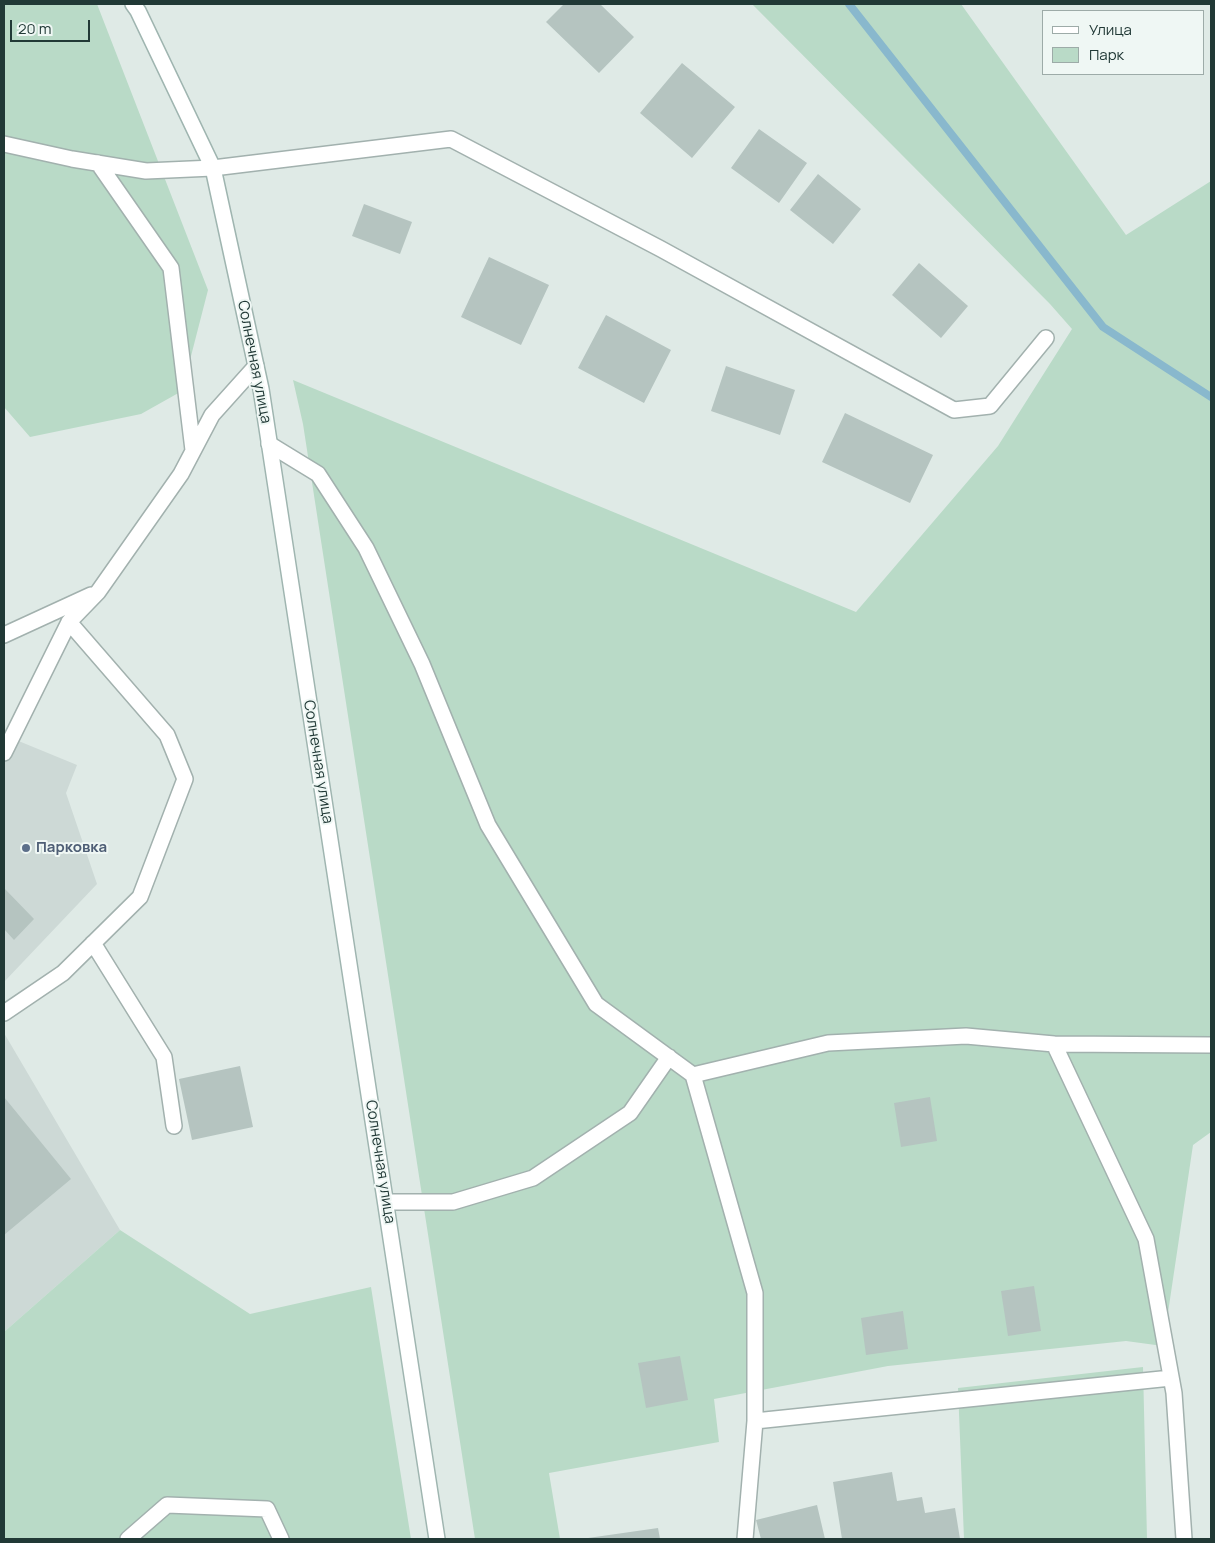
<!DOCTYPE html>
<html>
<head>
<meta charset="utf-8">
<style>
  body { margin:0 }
  #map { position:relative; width:1215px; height:1543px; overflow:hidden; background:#dfeae6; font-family:Manrope,sans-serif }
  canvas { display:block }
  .frame { position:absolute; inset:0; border:5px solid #213936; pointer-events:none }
  .legend { position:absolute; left:1042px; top:10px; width:162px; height:65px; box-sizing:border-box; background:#eff7f4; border:1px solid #9daba8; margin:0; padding:6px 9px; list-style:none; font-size:15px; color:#213936 }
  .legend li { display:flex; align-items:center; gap:10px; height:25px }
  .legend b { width:25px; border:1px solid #9daba8 }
  .scale { position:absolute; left:10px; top:20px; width:80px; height:22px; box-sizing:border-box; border:2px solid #213936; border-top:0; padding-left:6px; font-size:15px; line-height:18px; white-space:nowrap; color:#213936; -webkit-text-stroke:4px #eff7f4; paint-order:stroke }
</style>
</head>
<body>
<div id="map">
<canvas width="1215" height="1543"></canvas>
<div class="frame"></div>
<ul class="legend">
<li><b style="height:6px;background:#fff"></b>Улица</li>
<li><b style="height:14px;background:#b9dac7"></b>Парк</li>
</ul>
<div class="scale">20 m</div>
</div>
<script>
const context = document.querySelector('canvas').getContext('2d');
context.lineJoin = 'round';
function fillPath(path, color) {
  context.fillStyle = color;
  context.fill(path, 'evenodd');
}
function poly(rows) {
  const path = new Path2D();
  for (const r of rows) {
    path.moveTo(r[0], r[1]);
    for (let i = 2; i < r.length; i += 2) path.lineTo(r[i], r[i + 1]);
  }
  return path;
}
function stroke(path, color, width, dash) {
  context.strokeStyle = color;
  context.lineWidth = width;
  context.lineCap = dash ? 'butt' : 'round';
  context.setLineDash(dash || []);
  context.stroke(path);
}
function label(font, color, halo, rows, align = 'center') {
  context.font = font + ' Manrope,sans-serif';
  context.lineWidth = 4;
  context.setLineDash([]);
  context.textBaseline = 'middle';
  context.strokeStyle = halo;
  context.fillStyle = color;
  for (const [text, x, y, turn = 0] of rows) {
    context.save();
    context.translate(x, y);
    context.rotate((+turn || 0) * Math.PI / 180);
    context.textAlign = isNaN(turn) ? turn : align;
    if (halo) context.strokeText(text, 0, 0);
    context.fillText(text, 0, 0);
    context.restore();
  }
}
fillPath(poly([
  [4,735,77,765,66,793,97,884,4,982],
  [4,1033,120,1230,4,1332]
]), '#cdd9d6');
fillPath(poly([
  [4,4,97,4,208,290,182,391,141,414,30,437,4,407],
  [752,4,961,4,1126,235,1211,181,1211,1132,1193,1145,1163,1346,1126,1341,888,1366,714,1399,719,1442,549,1473,560,1539,475,1539,303,424,293,380,856,612,998,446,1072,329,1050,304],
  [120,1230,250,1314,371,1287,411,1539,4,1539,4,1332],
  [1143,1367,1147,1539,964,1539,958,1388]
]), '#b9dac7');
stroke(poly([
  [849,4,1103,327,1211,397]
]), '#89b8cd', 8);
fillPath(poly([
  [564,4,600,4,634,37,599,73,546,22],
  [682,63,735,107,692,158,640,113],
  [759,129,807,163,779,203,731,168],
  [818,174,861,209,833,244,790,210],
  [364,204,412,222,400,254,352,236],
  [489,257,549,285,521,345,461,317],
  [919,263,968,306,941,338,892,295],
  [606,315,671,350,644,403,578,368],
  [726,366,795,390,780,435,711,411],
  [845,413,933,455,910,503,822,462],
  [4,888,34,919,14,940,4,929],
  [240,1066,253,1127,192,1140,179,1079],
  [4,1097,71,1179,4,1235],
  [930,1097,937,1141,901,1147,894,1103],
  [1034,1286,1041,1331,1008,1336,1001,1291],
  [903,1311,908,1349,866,1355,861,1318],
  [680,1356,688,1400,646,1408,638,1363],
  [892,1472,897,1501,922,1497,925,1513,955,1508,960,1539,842,1539,833,1482],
  [817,1505,825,1539,761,1539,756,1520],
  [658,1528,660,1539,588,1539,588,1538]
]), '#b5c4c0');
const street = poly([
  [4,144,72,159,146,171,213,168,451,139,661,249,954,410,990,406,1046,338],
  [98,163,171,268,193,450],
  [269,444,318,474,366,548,422,664,488,825,596,1004,693,1075],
  [4,635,91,595],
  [4,753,69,622,98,592,181,474,212,415,256,366],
  [93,943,164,1057,174,1126],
  [4,1013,63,973,140,897,185,779,167,735,69,622],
  [386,1202,453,1202,533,1178,630,1113,669,1057],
  [755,1421,755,1293,693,1075,828,1043,966,1036,1054,1044],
  [128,1539,167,1505,267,1509,281,1539],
  [745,1539,755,1421,1171,1378],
  [1184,1539,1174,1393,1146,1239,1054,1044,1211,1045]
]);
const secondary = poly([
  [133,4,138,11,213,168,261,389,437,1539]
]);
stroke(street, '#a2b1ae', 18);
stroke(secondary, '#9fb5b0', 18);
stroke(street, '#fff', 15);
stroke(secondary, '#fff', 15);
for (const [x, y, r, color] of [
  [26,848,5,"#5c6f8a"]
]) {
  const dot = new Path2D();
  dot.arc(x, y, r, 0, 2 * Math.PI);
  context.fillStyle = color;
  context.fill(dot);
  stroke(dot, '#eff7f4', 2);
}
label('15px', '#213936', '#eff7f4', [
  ["Солнечная улица",254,362,79],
  ["Солнечная улица",318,762,81],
  ["Солнечная улица",380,1162,81]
]);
label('bold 15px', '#4e5e75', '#eff7f4', [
  ["Парковка",36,848]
], 'left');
</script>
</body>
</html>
